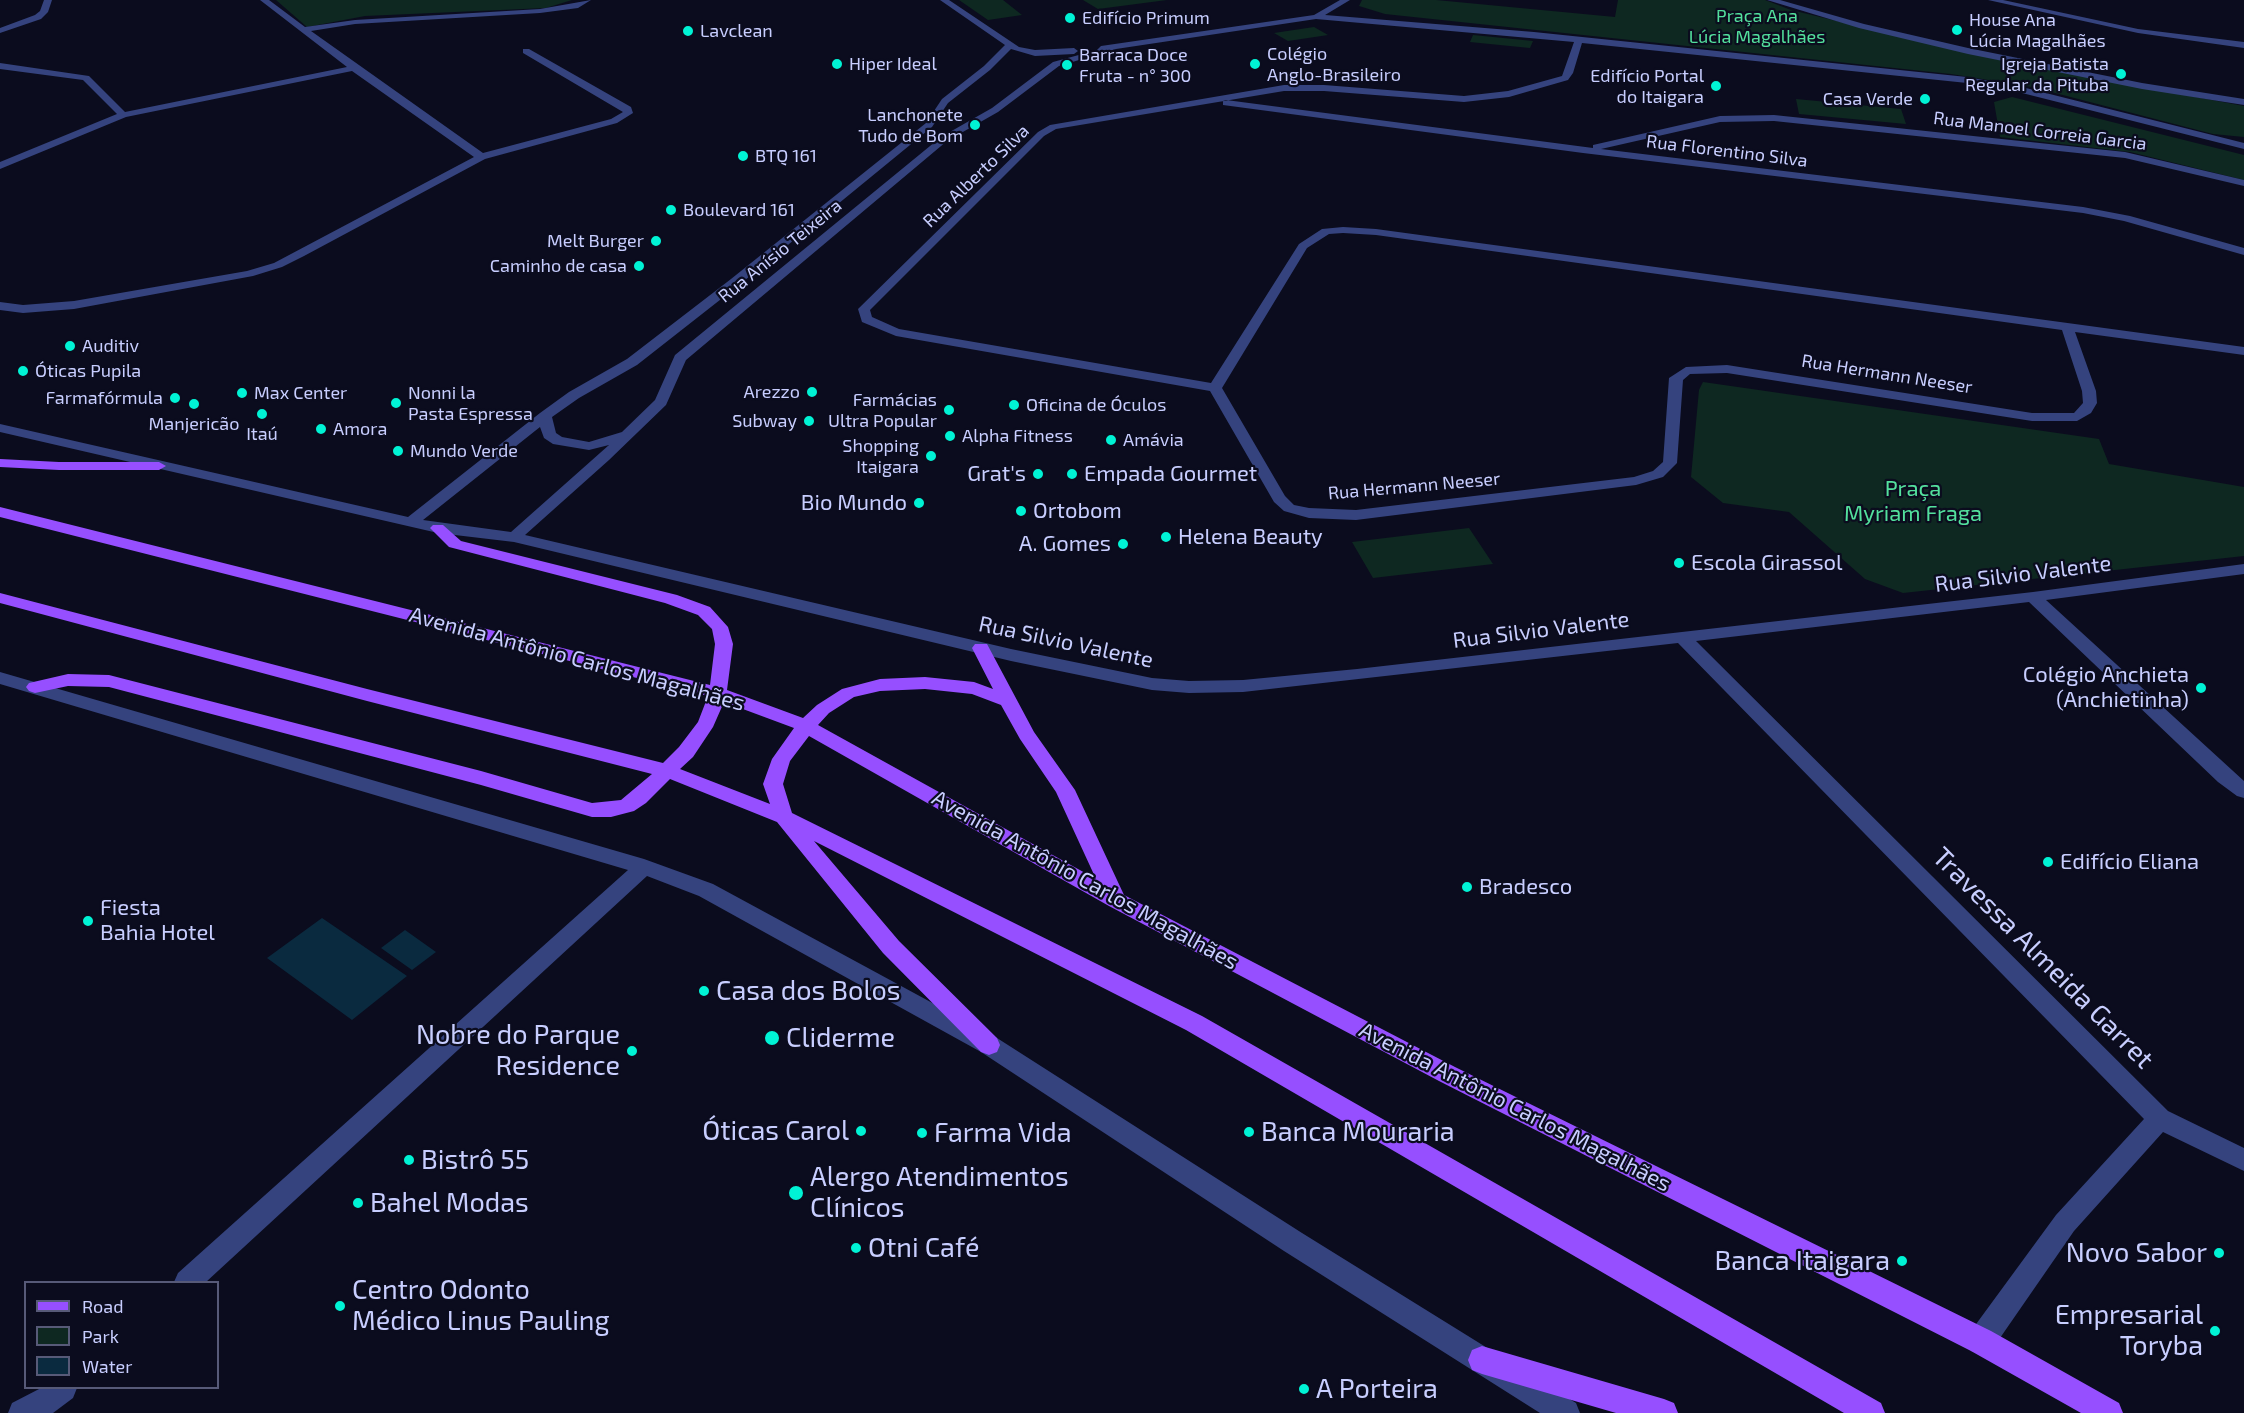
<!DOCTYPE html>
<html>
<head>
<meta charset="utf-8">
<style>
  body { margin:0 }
  #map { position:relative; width:2244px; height:1413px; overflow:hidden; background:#0b0c1e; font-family:"Exo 2",sans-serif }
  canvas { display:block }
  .legend { position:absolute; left:24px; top:1281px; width:195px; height:108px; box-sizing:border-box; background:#0b0c1e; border:2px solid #575a78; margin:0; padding:8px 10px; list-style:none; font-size:18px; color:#c8ceff }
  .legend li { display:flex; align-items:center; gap:12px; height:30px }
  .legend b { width:30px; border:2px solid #575a78 }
</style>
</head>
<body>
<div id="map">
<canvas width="2244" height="1413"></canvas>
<ul class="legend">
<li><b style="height:8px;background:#964fff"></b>Road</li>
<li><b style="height:16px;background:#0e2821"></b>Park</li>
<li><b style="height:16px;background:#0a2a3f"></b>Water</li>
</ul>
</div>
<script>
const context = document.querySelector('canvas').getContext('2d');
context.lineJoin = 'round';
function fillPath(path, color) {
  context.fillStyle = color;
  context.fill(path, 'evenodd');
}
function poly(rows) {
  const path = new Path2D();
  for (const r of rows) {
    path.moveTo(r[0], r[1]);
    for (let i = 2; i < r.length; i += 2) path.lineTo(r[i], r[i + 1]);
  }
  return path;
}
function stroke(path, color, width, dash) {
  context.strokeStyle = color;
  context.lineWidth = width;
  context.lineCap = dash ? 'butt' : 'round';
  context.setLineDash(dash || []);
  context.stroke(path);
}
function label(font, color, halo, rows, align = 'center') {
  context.font = font + ' "Exo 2",sans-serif';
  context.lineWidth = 4.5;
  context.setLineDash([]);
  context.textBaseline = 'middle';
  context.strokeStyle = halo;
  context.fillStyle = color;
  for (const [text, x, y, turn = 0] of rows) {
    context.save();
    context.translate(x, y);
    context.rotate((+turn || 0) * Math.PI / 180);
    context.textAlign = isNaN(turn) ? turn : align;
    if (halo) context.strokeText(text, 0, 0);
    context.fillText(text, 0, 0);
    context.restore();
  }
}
fillPath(poly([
  [276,0,572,0,546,8,365,16,307,27],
  [959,0,1003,0,1022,15,988,20],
  [1083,0,1167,0,1098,9],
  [1362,0,1436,0,1615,17,1618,0,1765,0,1791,10,2008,62,2244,106,2244,137,2213,134,2032,87,1951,74,1385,14,1359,6],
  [1314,27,1328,35,1288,41,1274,33],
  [1473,35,1533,41,1530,48,1470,42],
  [2012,97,2244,155,2244,180,2130,152,2000,137,1994,102],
  [1796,99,1901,109,1906,124,1799,114],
  [1703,382,2099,439,2109,464,2244,487,2244,556,1903,593,1865,579,1789,512,1723,503,1691,477,1699,390],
  [1469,528,1493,564,1373,578,1352,542]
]), '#0e2821');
fillPath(poly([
  [322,918,407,976,352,1020,267,958],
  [405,930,436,952,412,970,381,948]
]), '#0a2a3f');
fillPath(poly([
  [44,0,52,0,48,12,41,19,0,33,0,28,35,15,40,11,44,0],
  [260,0,269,0,305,27,355,20,540,9,591,0,578,8,540,13,355,24,311,31,483,153,611,119,623,112,523,53,523,49,529,49,631,107,633,113,617,123,485,159,304,256,282,267,253,276,74,309,23,313,0,310,0,302,23,305,74,301,247,271,274,263,474,157,352,71,126,117,0,169,0,162,117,114,83,80,0,69,0,63,89,76,125,112,347,67,260,0],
  [940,0,949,0,1019,47,1035,50,1074,48,1078,51,1074,54,1035,56,1011,49,990,70,948,103,932,127,739,285,637,365,579,398,552,417,556,433,562,437,589,442,622,432,655,400,675,355,941,137,992,108,1053,62,1097,50,1101,46,1314,15,1340,0,1350,0,1325,15,1534,32,1967,77,2022,87,2244,143,2244,149,2022,93,1967,83,1582,43,1573,73,1568,80,1509,97,1464,102,1324,91,1284,91,1056,129,1044,136,870,310,872,317,899,329,1211,383,1299,244,1322,229,1343,227,1376,229,2244,347,2244,355,2075,332,2096,391,2097,403,2091,413,2077,421,2032,421,1727,373,1690,374,1683,380,1677,463,1663,477,1636,485,1356,520,1309,518,1284,511,1274,502,1210,391,896,336,862,322,858,309,1038,132,1050,125,1284,85,1324,85,1464,96,1508,91,1562,76,1574,42,1316,19,1116,49,1059,66,998,112,947,141,686,360,666,405,609,460,525,535,1011,649,1152,678,1189,681,1243,680,1357,669,2033,592,2244,564,2244,574,2046,600,2244,781,2244,798,2237,796,2218,782,2029,602,1696,641,2168,1111,2244,1148,2244,1171,2163,1132,2074,1231,1991,1351,1981,1355,1971,1351,1967,1341,1971,1331,2056,1215,2144,1119,1678,643,1243,692,1189,693,1152,690,1011,661,514,542,438,533,0,432,0,424,408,517,540,413,569,392,627,359,731,279,926,123,942,99,984,66,1005,45,940,0],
  [1343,233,1376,235,2062,330,2082,391,2083,403,2074,413,2032,413,1727,365,1686,367,1669,378,1663,462,1653,471,1634,477,1356,510,1309,508,1294,505,1285,496,1222,388,1307,248,1329,234,1343,233],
  [540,427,544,438,553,444,589,450,609,445,511,532,423,520,540,427],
  [1767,0,1780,0,1864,24,1968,48,2142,83,2244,99,2244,105,2142,89,1968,54,1859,28,1767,0],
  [1988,0,2003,0,2138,29,2244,42,2244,48,2138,33,1988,0],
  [1226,100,1593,148,1593,145,1720,116,1774,115,2125,152,2244,180,2244,186,2125,158,1774,121,1720,122,1601,149,2083,207,2130,216,2244,248,2244,255,2124,221,2083,213,1583,153,1223,105,1223,101,1226,100],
  [0,672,644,859,713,884,997,1038,1302,1233,1576,1403,1580,1413,1540,1413,1284,1251,981,1052,699,896,647,876,206,1282,174,1282,178,1273,628,870,0,684,0,672],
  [41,1388,77,1388,73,1398,53,1413,8,1413,12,1403,41,1388]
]), '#35437e');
fillPath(poly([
  [0,459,59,462,159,462,166,466,159,470,59,470,0,467,0,459],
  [0,507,710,685,715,644,712,629,698,615,665,603,449,547,430,528,433,525,443,525,461,541,677,595,710,607,728,627,733,644,727,690,803,718,817,705,842,689,880,679,925,677,974,682,993,689,972,648,975,644,987,644,1034,732,1075,790,1124,895,1455,1067,1991,1331,2119,1403,2123,1413,2081,1413,1971,1351,1439,1081,1109,906,809,736,790,761,783,784,792,813,1202,1016,1881,1403,1885,1413,1844,1413,1186,1030,814,841,899,941,997,1038,1000,1045,997,1052,989,1055,981,1052,883,953,777,822,670,779,646,803,634,811,611,817,592,817,481,785,109,687,68,686,35,693,29,691,26,687,29,683,68,674,109,675,481,771,592,803,621,800,652,774,367,701,0,603,0,593,367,689,663,763,679,747,698,722,708,696,0,517,0,507],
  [925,689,972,694,1001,705,1020,739,1056,792,1096,879,818,725,829,713,854,697,880,691,925,689],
  [724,702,794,728,772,759,763,784,770,804,680,769,693,757,713,727,724,702],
  [1482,1346,1664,1399,1674,1403,1678,1413,1616,1413,1482,1374,1472,1370,1468,1360,1472,1350,1482,1346]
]), '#964fff');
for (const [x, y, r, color] of [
  [1070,18,6,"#00f3d5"],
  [1957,30,6,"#00f3d5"],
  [688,31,6,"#00f3d5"],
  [837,64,6,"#00f3d5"],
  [1255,64,6,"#00f3d5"],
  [1067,65,6,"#00f3d5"],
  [2121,74,6,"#00f3d5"],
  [1716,86,6,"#00f3d5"],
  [1925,99,6,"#00f3d5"],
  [975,125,6,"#00f3d5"],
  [743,156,6,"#00f3d5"],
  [671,210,6,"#00f3d5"],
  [656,241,6,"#00f3d5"],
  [639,266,6,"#00f3d5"],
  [70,346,6,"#00f3d5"],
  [23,371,6,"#00f3d5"],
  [812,392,6,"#00f3d5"],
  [242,393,6,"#00f3d5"],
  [175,398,6,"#00f3d5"],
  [396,403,6,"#00f3d5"],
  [194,404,6,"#00f3d5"],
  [1014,405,6,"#00f3d5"],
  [949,410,6,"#00f3d5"],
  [262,414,6,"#00f3d5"],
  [809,421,6,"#00f3d5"],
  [321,429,6,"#00f3d5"],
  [950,436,6,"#00f3d5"],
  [1111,440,6,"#00f3d5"],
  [398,451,6,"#00f3d5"],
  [931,456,6,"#00f3d5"],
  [1038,474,6,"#00f3d5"],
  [1072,474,6,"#00f3d5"],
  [919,503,6,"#00f3d5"],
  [1021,511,6,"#00f3d5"],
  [1166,537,6,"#00f3d5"],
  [1123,544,6,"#00f3d5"],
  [1679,563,6,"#00f3d5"],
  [2201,688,6,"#00f3d5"],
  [2048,862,6,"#00f3d5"],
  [1467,887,6,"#00f3d5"],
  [88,921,6,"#00f3d5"],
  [704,991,6,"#00f3d5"],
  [772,1038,8,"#00f3d5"],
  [632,1051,6,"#00f3d5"],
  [861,1131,6,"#00f3d5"],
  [1249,1132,6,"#00f3d5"],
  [922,1133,6,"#00f3d5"],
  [409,1160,6,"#00f3d5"],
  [796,1193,8,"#00f3d5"],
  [358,1203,6,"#00f3d5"],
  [856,1248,6,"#00f3d5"],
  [2219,1253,6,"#00f3d5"],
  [1902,1261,6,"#00f3d5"],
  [340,1306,6,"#00f3d5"],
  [2215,1331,6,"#00f3d5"],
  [1304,1389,6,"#00f3d5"]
]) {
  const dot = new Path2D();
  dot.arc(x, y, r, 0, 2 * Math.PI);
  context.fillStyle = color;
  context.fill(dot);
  stroke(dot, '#0b0c1e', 2);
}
label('18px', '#53e09d', '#0b0c1e', [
  ["Praça Ana",1757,16],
  ["Lúcia Magalhães",1757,37]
]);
label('18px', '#c8ceff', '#0b0c1e', [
  ["Edifício Primum",1082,18],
  ["House Ana",1969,20],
  ["Lúcia Magalhães",1969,41],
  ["Lavclean",700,31],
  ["Colégio",1267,54],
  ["Anglo-Brasileiro",1267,75],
  ["Barraca Doce",1079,55],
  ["Fruta - n° 300",1079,76],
  ["Hiper Ideal",849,64],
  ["Igreja Batista",2109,64,"right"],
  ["Regular da Pituba",2109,85,"right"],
  ["Edifício Portal",1704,76,"right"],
  ["do Itaigara",1704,97,"right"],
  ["Casa Verde",1913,99,"right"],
  ["Lanchonete",963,115,"right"],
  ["Tudo de Bom",963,136,"right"],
  ["BTQ 161",755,156],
  ["Boulevard 161",683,210],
  ["Melt Burger",644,241,"right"],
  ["Caminho de casa",627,266,"right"],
  ["Auditiv",82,346],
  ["Óticas Pupila",35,371],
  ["Arezzo",800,392,"right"],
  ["Max Center",254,393],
  ["Nonni la",408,393],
  ["Pasta Espressa",408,414],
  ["Farmafórmula",163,398,"right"],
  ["Farmácias",937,400,"right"],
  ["Ultra Popular",937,421,"right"],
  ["Oficina de Óculos",1026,405],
  ["Subway",797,421,"right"],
  ["Manjericão",194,424,"center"],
  ["Amora",333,429],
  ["Itaú",262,434,"center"],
  ["Alpha Fitness",962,436],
  ["Amávia",1123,440],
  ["Shopping",919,446,"right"],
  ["Itaigara",919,467,"right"],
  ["Mundo Verde",410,451]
], 'left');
label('18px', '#c8ceff', '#0b0c1e', [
  ["Rua Manoel Correia Garcia",2040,131,7],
  ["Rua Florentino Silva",1727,151,7],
  ["Rua Alberto Silva",976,176,-44],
  ["Rua Anísio Teixeira",780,251,-39],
  ["Rua Hermann Neeser",1887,374,9],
  ["Rua Hermann Neeser",1414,486,-5]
]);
label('22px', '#c8ceff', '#0b0c1e', [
  ["Grat's",1026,474,"right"],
  ["Empada Gourmet",1084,474],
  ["Bio Mundo",907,503,"right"],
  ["Ortobom",1033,511],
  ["Helena Beauty",1178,537],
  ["A. Gomes",1111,544,"right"],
  ["Escola Girassol",1691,563],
  ["Colégio Anchieta",2189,675,"right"],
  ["(Anchietinha)",2189,700,"right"],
  ["Edifício Eliana",2060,862],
  ["Bradesco",1479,887],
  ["Fiesta",100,908],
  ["Bahia Hotel",100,933]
], 'left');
label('22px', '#53e09d', '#0b0c1e', [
  ["Praça",1913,489],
  ["Myriam Fraga",1913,514]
]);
label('22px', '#c8ceff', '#0b0c1e', [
  ["Rua Silvio Valente",2023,574,-7],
  ["Rua Silvio Valente",1541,630,-7],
  ["Rua Silvio Valente",1066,642,12],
  ["Avenida Antônio Carlos Magalhães",577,659,15],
  ["Avenida Antônio Carlos Magalhães",1085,880,29],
  ["Avenida Antônio Carlos Magalhães",1515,1107,27]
]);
label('27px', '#c8ceff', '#0b0c1e', [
  ["Travessa Almeida Garret",2043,958,45]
]);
label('27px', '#c8ceff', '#0b0c1e', [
  ["Casa dos Bolos",716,991],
  ["Nobre do Parque",620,1035,"right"],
  ["Residence",620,1066,"right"],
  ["Cliderme",786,1038],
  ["Óticas Carol",849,1131,"right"],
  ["Banca Mouraria",1261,1132],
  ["Farma Vida",934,1133],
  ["Bistrô 55",421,1160],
  ["Alergo Atendimentos",810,1177],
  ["Clínicos",810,1208],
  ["Bahel Modas",370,1203],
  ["Otni Café",868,1248],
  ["Novo Sabor",2207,1253,"right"],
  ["Banca Itaigara",1890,1261,"right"],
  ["Centro Odonto",352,1290],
  ["Médico Linus Pauling",352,1321],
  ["Empresarial",2203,1315,"right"],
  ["Toryba",2203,1346,"right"],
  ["A Porteira",1316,1389]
], 'left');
</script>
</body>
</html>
